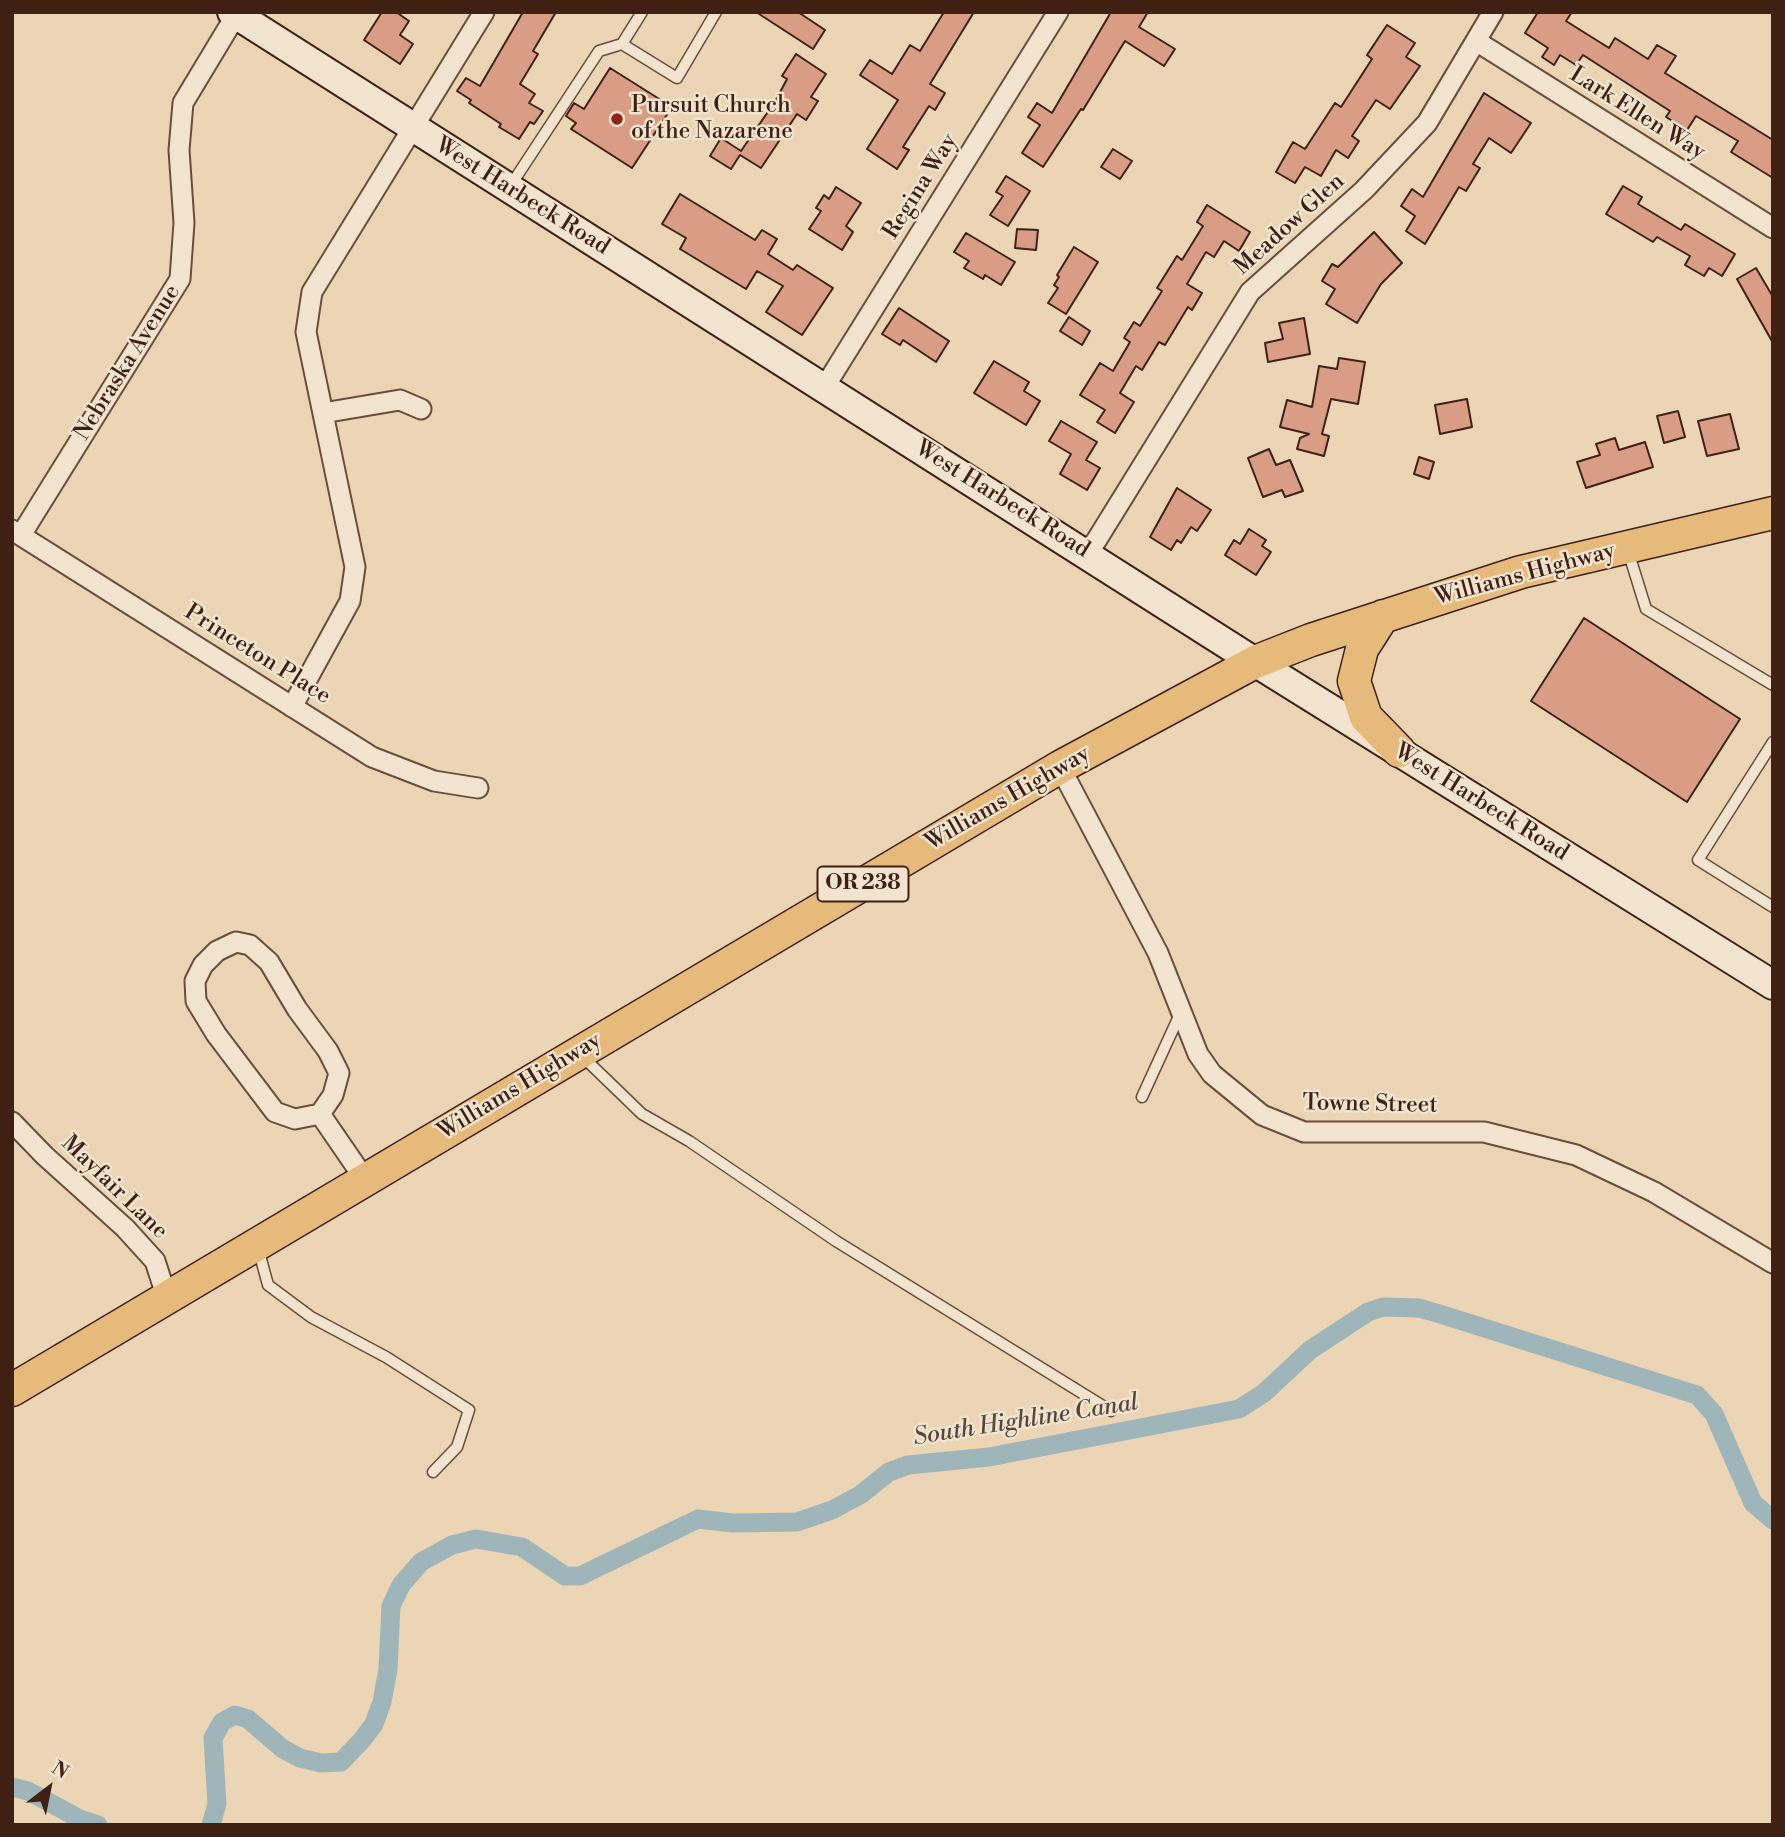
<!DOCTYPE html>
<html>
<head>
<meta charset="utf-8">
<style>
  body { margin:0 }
  #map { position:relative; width:1785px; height:1837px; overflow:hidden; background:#ebd5b4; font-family:"Libre Bodoni",serif }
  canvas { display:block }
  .frame { position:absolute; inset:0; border:14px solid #402013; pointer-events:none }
  .north { position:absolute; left:14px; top:1753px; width:70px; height:70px; -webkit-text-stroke:5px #f2e4ce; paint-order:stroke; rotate:32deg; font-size:19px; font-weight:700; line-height:28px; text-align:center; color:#402013 }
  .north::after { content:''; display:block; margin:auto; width:24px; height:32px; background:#402013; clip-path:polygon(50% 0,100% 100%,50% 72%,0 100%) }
</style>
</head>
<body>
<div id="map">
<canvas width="1785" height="1837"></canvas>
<div class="frame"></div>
<div class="north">N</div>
</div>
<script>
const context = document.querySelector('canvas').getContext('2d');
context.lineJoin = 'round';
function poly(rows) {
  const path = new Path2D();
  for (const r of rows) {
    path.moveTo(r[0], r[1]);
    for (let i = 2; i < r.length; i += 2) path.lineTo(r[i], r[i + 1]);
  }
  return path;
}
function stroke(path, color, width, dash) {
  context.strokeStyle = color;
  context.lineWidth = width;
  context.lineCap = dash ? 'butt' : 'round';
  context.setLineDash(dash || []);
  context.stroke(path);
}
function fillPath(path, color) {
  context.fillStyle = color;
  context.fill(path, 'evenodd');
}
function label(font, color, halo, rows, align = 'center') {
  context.font = font + ' "Libre Bodoni",serif';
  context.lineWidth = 5;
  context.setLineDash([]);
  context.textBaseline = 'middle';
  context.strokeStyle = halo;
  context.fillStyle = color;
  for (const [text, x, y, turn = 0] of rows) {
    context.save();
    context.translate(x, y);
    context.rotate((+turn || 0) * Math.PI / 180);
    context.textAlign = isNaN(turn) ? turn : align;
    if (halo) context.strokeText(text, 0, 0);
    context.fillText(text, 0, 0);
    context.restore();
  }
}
stroke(poly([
  [12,1787,28,1791,80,1819,98,1825],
  [211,1825,217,1804,213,1738,222,1722,235,1715,248,1719,283,1749,300,1758,321,1763,341,1762,362,1740,374,1724,382,1702,388,1669,391,1606,401,1585,421,1562,452,1545,476,1539,522,1547,565,1576,580,1576,698,1519,733,1523,797,1522,832,1510,860,1495,889,1472,908,1465,989,1457,1239,1409,1264,1393,1310,1350,1368,1312,1383,1307,1419,1308,1443,1315,1697,1395,1714,1414,1753,1503,1773,1520]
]), '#9eb6b9', 19);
const building = poly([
  [382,12,396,12,409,21,400,35,413,44,400,64,364,40,382,12],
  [523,12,556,12,533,51,538,54,520,84,535,94,529,103,543,111,534,124,530,122,519,139,499,127,501,124,469,103,471,100,457,91,466,78,480,86,523,12],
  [756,12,798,12,825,30,813,49,756,12],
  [944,12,974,12,930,84,945,93,935,110,929,106,903,147,909,150,897,169,867,149,898,100,860,75,870,60,892,74,910,45,920,51,944,12],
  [1111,12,1148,12,1139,27,1175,49,1164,66,1125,41,1083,110,1081,109,1043,167,1022,153,1040,125,1028,117,1037,103,1052,113,1111,12],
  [1538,12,1572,12,1566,21,1609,48,1615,38,1648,59,1657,45,1676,56,1665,73,1773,140,1773,178,1731,152,1738,141,1696,116,1687,130,1666,117,1670,111,1583,55,1576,65,1560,55,1554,65,1542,57,1548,48,1525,33,1538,12],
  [1387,25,1415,43,1406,57,1420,66,1390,109,1376,100,1352,136,1359,141,1348,158,1336,150,1321,176,1305,167,1295,183,1276,172,1293,142,1305,149,1335,103,1341,107,1372,59,1367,55,1387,25],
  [796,54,826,74,811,97,818,101,806,120,797,114,761,168,740,155,731,169,710,156,721,138,741,151,776,100,787,79,782,76,796,54],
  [610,68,672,107,632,168,571,129,576,123,566,116,574,103,584,109,610,68],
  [1484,93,1531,123,1511,153,1489,138,1473,164,1480,168,1466,191,1459,187,1425,244,1406,231,1415,216,1401,206,1412,189,1423,197,1484,93],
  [1113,149,1132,161,1120,179,1101,167,1113,149],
  [1006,176,1030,191,1008,226,990,215,1003,196,996,192,1006,176],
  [1623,186,1642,197,1638,204,1681,230,1685,224,1735,254,1722,276,1709,268,1704,276,1685,265,1690,256,1657,237,1653,242,1606,214,1623,186],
  [836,187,861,203,846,226,853,232,842,250,809,229,821,211,816,208,824,195,829,199,836,187],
  [680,194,755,240,762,230,777,239,768,254,793,270,797,265,833,288,802,335,766,312,783,286,757,271,746,289,680,249,686,238,662,224,680,194],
  [1207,205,1250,232,1239,251,1224,241,1214,257,1206,252,1187,284,1202,293,1192,310,1188,307,1165,345,1159,342,1142,370,1136,366,1120,393,1134,402,1115,433,1097,422,1105,410,1080,395,1100,363,1113,371,1130,342,1124,338,1134,322,1140,326,1162,291,1157,288,1177,256,1182,260,1203,226,1197,222,1207,205],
  [1017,229,1038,230,1036,250,1015,248,1017,229],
  [1374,232,1402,263,1381,284,1357,323,1326,304,1335,289,1322,281,1332,264,1338,267,1374,232],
  [966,233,1015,262,1001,285,985,275,983,279,964,268,969,261,954,252,966,233],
  [1074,247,1098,262,1066,314,1048,303,1058,288,1054,285,1059,277,1057,275,1074,247],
  [1756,268,1773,297,1773,343,1737,279,1756,268],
  [899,308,949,341,936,362,903,340,900,345,882,334,899,308],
  [1069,317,1090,331,1082,345,1060,331,1069,317],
  [1304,318,1310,354,1268,362,1265,343,1283,339,1279,323,1304,318],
  [1339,358,1365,362,1358,404,1331,399,1322,434,1329,436,1324,456,1297,449,1300,438,1309,434,1280,427,1287,400,1312,407,1319,366,1337,369,1339,358],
  [994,361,1029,382,1024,391,1040,401,1026,425,974,393,994,361],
  [1467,399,1472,427,1440,434,1435,405,1467,399],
  [1678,411,1685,437,1664,443,1657,416,1678,411],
  [1730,414,1739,449,1707,456,1698,421,1730,414],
  [1061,421,1097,442,1086,460,1100,468,1087,490,1060,474,1071,454,1049,441,1061,421],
  [1615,438,1619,450,1645,442,1653,467,1586,488,1577,462,1600,455,1596,444,1615,438],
  [1269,449,1276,465,1290,460,1303,491,1285,497,1282,490,1263,497,1248,458,1269,449],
  [1419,457,1434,462,1429,479,1414,474,1419,457],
  [1177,488,1211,510,1197,531,1191,527,1181,543,1177,540,1171,550,1150,537,1177,488],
  [1249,529,1266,540,1262,546,1271,552,1256,575,1225,555,1234,540,1240,544,1249,529],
  [1584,618,1740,719,1687,802,1531,701,1584,618]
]);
fillPath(building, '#d89d84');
stroke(building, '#402013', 2);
const lane = poly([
  [622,44,677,78,716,12],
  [511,185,599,51,622,44,642,12],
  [1628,551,1646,609,1773,685],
  [1773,742,1698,860,1773,907],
  [583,1057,642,1114,689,1141,836,1241,1111,1411],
  [1142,1097,1180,1014],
  [258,1248,268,1285,311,1317,386,1357,469,1410,457,1447,433,1472]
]);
const street = poly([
  [1476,41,1773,228],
  [824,388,1058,12],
  [323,413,400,400,421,409],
  [12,530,372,757,434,781,478,788],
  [21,535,180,279,184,223,179,150,183,103,236,15],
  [1088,554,1250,292,1364,190,1427,123,1493,12],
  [292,707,350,601,355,567,306,332,312,292,484,12],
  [1060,767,1158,953,1198,1054,1212,1074,1262,1115,1304,1132,1484,1132,1576,1155,1654,1192,1773,1263],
  [320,1114,295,1119,275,1112,216,1034,196,1001,195,981,203,965,217,951,236,942,250,945,269,962,297,1009,328,1051,339,1073,333,1095,320,1114,366,1181],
  [12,1122,45,1156,125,1228,155,1261,167,1298]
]);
const secondary = poly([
  [232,12,1255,662,1773,985]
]);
const primary = poly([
  [1383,616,1362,649,1354,681,1366,717,1399,751],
  [12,1390,1060,767,1255,662,1311,640,1521,572,1773,513]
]);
stroke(lane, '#6b4d3b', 13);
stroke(street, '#6b4d3b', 23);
stroke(secondary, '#402013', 32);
stroke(primary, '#402013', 35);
stroke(lane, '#f2e4ce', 10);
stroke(street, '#f2e4ce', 19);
stroke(secondary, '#f2e4ce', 28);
stroke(primary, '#e6ba7a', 32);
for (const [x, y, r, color] of [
  [617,119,7,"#8f2418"]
]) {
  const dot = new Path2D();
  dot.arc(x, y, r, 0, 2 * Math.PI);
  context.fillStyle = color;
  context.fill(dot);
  stroke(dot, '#f2e4ce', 2.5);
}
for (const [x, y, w] of [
  [863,884,91]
]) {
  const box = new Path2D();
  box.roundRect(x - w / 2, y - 17.5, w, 35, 5);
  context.fillStyle = '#f2e4ce';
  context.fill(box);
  stroke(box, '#402013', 2);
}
label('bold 21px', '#402013', null, [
  ["OR 238",863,884]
]);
label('23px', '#402013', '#f2e4ce', [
  ["Pursuit Church",631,106],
  ["of the Nazarene",631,132]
], 'left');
label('23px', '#402013', '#f2e4ce', [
  ["Lark Ellen Way",1637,114,32],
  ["Regina Way",921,187,-58],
  ["West Harbeck Road",522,197,32],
  ["Meadow Glen",1290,225,-42],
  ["Nebraska Avenue",128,363,-58],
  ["West Harbeck Road",1002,500,32],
  ["Williams Highway",1525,575,-15],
  ["Princeton Place",257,655,32],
  ["Williams Highway",1008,799,-30],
  ["West Harbeck Road",1481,803,32],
  ["Williams Highway",520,1087,-31],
  ["Towne Street",1370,1105,1],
  ["Mayfair Lane",114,1188,44]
]);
label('italic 24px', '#58463c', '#f2e4ce', [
  ["South Highline Canal",1026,1421,-9]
]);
</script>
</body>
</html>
